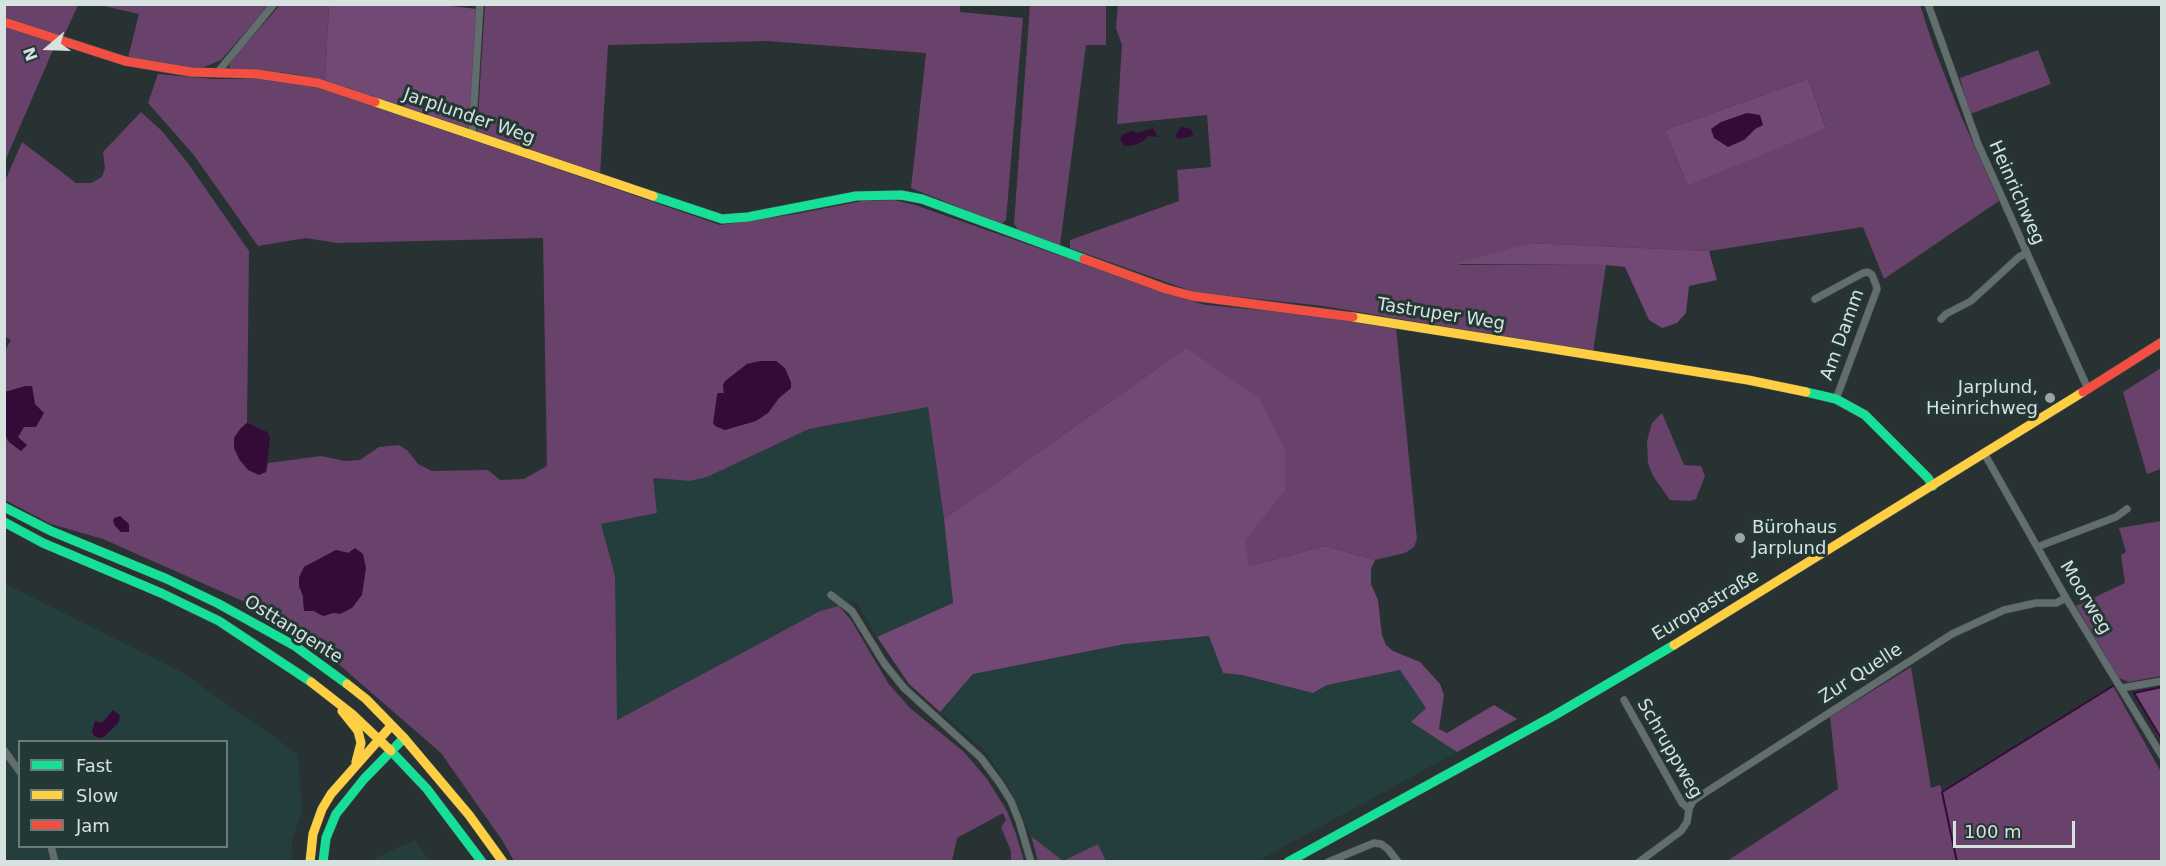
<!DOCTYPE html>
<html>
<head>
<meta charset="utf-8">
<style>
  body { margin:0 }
  #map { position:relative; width:2166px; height:866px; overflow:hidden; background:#283232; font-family:"DejaVu Sans",sans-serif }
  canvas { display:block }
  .frame { position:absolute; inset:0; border:6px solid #d6e2e0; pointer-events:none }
  .legend { position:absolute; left:18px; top:740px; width:210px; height:108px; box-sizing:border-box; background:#233735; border:2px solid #6b7b79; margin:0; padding:8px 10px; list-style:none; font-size:18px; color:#d6e2e0 }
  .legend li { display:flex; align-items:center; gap:12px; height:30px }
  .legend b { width:30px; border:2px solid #6b7b79 }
  .north { position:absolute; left:18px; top:18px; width:60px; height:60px; -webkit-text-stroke:4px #233735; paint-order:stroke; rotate:251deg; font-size:16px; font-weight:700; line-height:24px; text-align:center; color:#d6e2e0 }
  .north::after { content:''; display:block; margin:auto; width:21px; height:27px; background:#d6e2e0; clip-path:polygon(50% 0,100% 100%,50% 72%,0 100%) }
  .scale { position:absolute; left:1953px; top:821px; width:122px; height:27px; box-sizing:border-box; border:3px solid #d6e2e0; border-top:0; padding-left:8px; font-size:18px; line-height:21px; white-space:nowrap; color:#d6e2e0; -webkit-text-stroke:4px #233735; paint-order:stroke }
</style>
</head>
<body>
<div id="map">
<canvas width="2166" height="866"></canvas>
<div class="frame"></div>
<ul class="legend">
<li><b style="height:8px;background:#16e098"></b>Fast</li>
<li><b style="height:8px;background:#ffcf43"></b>Slow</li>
<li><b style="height:8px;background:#f24e42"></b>Jam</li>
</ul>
<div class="north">N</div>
<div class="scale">100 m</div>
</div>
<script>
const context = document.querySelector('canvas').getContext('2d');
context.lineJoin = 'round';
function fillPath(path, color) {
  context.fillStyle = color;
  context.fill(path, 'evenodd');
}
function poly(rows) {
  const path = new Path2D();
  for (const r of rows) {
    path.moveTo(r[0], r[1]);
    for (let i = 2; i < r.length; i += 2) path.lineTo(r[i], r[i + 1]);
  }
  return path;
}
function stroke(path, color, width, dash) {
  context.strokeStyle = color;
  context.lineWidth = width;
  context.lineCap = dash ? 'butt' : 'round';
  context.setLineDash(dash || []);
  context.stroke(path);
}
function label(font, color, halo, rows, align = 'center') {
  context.font = font + ' "DejaVu Sans",sans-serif';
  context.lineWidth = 6;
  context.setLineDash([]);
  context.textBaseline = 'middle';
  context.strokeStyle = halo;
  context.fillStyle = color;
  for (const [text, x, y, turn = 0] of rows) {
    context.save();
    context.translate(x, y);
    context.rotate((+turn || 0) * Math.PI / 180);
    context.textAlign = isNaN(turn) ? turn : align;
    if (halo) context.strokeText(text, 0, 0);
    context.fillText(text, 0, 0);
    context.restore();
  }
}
fillPath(poly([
  [928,407,944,519,953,603,877,637,856,602,820,611,617,720,601,524,657,513,653,478,690,481,707,477,809,429],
  [4,583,180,671,298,754,302,813,292,840,293,861,5,861],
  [20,742,226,742,226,846,20,846],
  [1210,636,1223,673,1327,685,1400,670,1426,708,1411,722,1457,752,1258,861,1106,861,1098,844,1063,861,1031,836,1014,797,1001,775,984,750,940,712,973,674,1125,644],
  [415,840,430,861,370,861]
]), '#233e3c');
fillPath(poly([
  [960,4,960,12,1023,18,1006,220,1001,224,911,188,926,53,767,41,608,45,600,174,477,133,485,5],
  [5,5,78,5,63,38,5,17],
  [100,5,269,5,221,60,199,69,128,58,139,14],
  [280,5,329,5,325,81,301,75,262,70,231,70,229,66,230,62],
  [1030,5,1106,5,1106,45,1086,45,1060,245,1056,246,1020,232,1014,224],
  [1118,5,1920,5,1934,48,1961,116,1999,201,1884,279,1863,227,1709,251,1529,243,1458,265,1606,265,1593,352,1323,306,1194,292,1070,248,1070,240,1179,201,1177,170,1211,167,1207,115,1117,124,1122,45,1116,28],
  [1808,79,1826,127,1688,186,1665,130],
  [5,25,56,43,5,161],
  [2038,50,2051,84,1970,114,1960,78],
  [158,74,214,79,261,79,291,81,331,91,720,225,796,214,862,201,894,200,915,205,1175,296,1206,305,1325,316,1396,328,1417,539,1414,547,1405,553,1375,560,1325,546,1249,566,1244,540,1285,491,1186,348,944,519,928,407,809,429,707,477,690,481,653,478,657,513,601,524,615,576,617,720,820,611,839,606,851,620,888,683,910,708,964,752,987,779,1007,811,1016,834,1024,861,1011,861,1011,851,1001,827,1006,820,1003,813,957,838,952,861,514,861,502,840,441,753,290,622,103,539,51,524,5,500,4,434,9,442,18,437,35,404,26,386,5,392,5,351,11,340,4,336,5,181,22,142,76,183,91,183,102,177,105,168,103,152,141,112,162,131,187,162,249,251,247,423,240,429,266,472,268,463,321,456,345,461,360,460,379,447,399,445,407,450,418,464,432,471,488,470,500,480,524,479,547,466,543,238,337,243,306,238,258,246,193,154,148,103],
  [761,361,776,361,790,388,779,398,768,413,717,401,718,393,724,393,723,385,747,364],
  [336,550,348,553,334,612,323,616,314,611,304,611,303,596,299,586,299,578,304,567],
  [2161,368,2161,469,2147,474,2123,392],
  [1662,413,1684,465,1701,466,1705,476,1696,499,1690,501,1670,500,1653,476,1648,463,1647,441,1652,423],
  [2161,521,2161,676,2129,682,2119,678,2076,606,2125,583,2121,555,2126,552,2119,528],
  [1911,667,1931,788,1940,785,1942,791,2113,686,2161,772,2161,861,1727,861,1838,789,1830,717],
  [1031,836,1063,861,1098,844,1106,861,1038,861]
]), '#69426b');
fillPath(poly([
  [434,4,477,9,469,130,325,81,329,5],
  [1808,79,1826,128,1688,186,1665,130],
  [1711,129,1755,129,1744,140],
  [1529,243,1709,251,1717,280,1689,286,1686,313,1677,323,1662,328,1649,320,1625,267,1606,265,1455,264],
  [1186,348,1259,398,1285,450,1285,491,1245,540,1249,566,1325,546,1375,560,1371,569,1371,584,1378,600,1382,635,1386,645,1393,651,1420,662,1440,684,1444,695,1439,729,1447,733,1494,705,1517,719,1457,752,1411,722,1426,708,1400,670,1327,685,1313,693,1242,675,1223,673,1209,636,1125,644,973,674,940,712,909,684,877,637,953,603,944,519],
  [2161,687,2162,687,2161,741,2134,693]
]), '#724874');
fillPath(poly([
  [1747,113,1760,115,1763,125,1755,129,1744,140,1728,147,1714,138,1711,129,1721,122],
  [1181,127,1191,129,1193,136,1177,139,1176,134],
  [1153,128,1158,137,1148,136,1142,142,1134,145,1124,146,1120,139,1122,135,1132,131,1138,133],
  [761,361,776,361,785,368,791,382,791,388,779,398,768,413,756,421,725,430,715,426,713,423,717,395,718,393,724,393,723,385,725,381,747,364],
  [26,386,32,386,35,404,44,413,36,427,24,427,18,437,27,445,21,451,9,442,5,434,5,392],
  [247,423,267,432,270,438,266,472,259,475,248,470,239,459,234,448,234,438,240,429],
  [120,516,129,524,129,532,121,532,115,526,113,521,114,518],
  [355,548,363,554,366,568,362,595,352,608,340,614,334,613,323,616,314,611,304,611,303,596,299,586,299,578,304,567,336,550,348,553],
  [113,710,120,715,119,722,104,737,100,738,94,736,92,731,95,721,102,723]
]), '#340a37');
stroke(poly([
  [2162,687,2134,693,2162,740],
  [1957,862,1942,792,2113,686]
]), '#340a37', 2);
const street = poly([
  [1928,4,1978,144,2088,389],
  [217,73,274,4],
  [472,136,480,4],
  [1815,299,1863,273,1868,272,1872,275,1876,285,1877,289,1836,399],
  [1941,319,1946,314,1971,301,2019,257,2027,253],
  [1984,453,2066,598,2162,756],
  [2037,547,2116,517,2127,509],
  [831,595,852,611,884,663,904,688,981,758,999,782,1011,801,1019,821,1031,862],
  [2122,688,2162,681],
  [1624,700,1682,803,1689,809,1687,822,1681,831,1639,862],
  [4,750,20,772],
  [1689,809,1693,801,1703,794,1952,634,2004,610,2036,603,2056,603,2066,598],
  [51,846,55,862],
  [1328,862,1374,843,1381,844,1388,849,1398,862]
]);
const fast = poly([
  [653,196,722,219,748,217,856,196,901,195,922,199,1084,259],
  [1806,392,1836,399,1865,415,1928,478,1933,486],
  [4,507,51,531,167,579,219,604,295,646,347,684],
  [4,522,43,543,161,593,219,621,311,682],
  [391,751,427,789,482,862],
  [323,862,326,838,336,814,364,779,404,738],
  [1288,862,1555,715,1674,645]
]);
const slow = poly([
  [375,102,653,196],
  [1353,317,1748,380,1806,392],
  [1674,645,2083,392],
  [311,682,352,714,391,751],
  [347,684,366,699,404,738],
  [342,711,358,731,361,743,356,762],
  [404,738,469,815,503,862],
  [310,862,313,834,322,809,331,794,391,726]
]);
const jam = poly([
  [4,22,125,61,191,72,257,74,318,83,375,102],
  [1084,259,1166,289,1192,296,1353,317],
  [2083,392,2162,342]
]);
stroke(street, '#454d4d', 8);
stroke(fast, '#454d4d', 10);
stroke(slow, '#454d4d', 10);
stroke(jam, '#454d4d', 10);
stroke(street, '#626e6e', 7);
stroke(fast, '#16e098', 9);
stroke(slow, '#ffcf43', 9);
stroke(jam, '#f24e42', 9);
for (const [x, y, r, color] of [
  [2050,398,6,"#99a4a3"],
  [1740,538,6,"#99a4a3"]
]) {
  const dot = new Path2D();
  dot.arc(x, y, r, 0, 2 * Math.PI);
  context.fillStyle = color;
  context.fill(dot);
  stroke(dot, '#233735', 2);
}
label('18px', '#d6e2e0', '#233735', [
  ["Jarplunder Weg",469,117,19],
  ["Heinrichweg",2016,193,66],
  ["Tastruper Weg",1441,315,9],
  ["Am Damm",1843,335,-70],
  ["Moorweg",2085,598,59],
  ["Europastraße",1706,606,-31],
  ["Osttangente",293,630,32],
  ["Zur Quelle",1861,674,-33],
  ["Schruppweg",1669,749,60]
]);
label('18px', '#d6e2e0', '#233735', [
  ["Jarplund,",2038,388],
  ["Heinrichweg",2038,409],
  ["Bürohaus",1752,528,"left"],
  ["Jarplund",1752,549,"left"]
], 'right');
</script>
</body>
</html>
